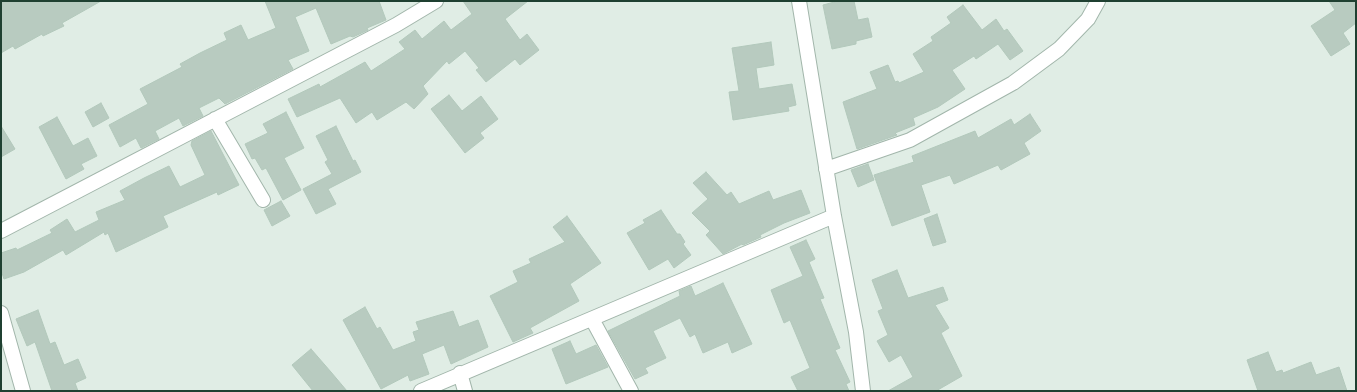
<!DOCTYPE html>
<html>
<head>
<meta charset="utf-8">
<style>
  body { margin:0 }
  #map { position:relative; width:1357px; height:392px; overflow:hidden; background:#e0ede5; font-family:Lato,sans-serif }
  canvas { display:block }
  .frame { position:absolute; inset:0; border:2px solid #1f4031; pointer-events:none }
</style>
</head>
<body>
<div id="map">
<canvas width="1357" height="392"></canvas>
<div class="frame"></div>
</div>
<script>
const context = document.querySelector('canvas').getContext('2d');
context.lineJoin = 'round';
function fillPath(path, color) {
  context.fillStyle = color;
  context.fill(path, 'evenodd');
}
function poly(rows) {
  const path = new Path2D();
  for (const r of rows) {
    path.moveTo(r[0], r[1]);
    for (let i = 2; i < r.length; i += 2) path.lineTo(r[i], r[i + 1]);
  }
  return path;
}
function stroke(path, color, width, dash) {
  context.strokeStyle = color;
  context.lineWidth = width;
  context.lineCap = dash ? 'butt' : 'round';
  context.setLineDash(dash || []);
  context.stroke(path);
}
const building = poly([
  [1,1,101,1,62,23,64,26,43,36,42,34,15,49,13,46,1,53,1,1],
  [265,1,379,1,386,20,367,28,368,30,353,37,350,36,331,44,316,8,295,17,309,51,288,60,293,69,225,104,219,98,199,108,203,116,183,126,179,118,155,131,159,139,141,148,136,138,120,147,109,125,148,104,140,89,182,67,180,64,200,53,227,40,224,33,241,25,248,40,276,28,265,1],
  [463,1,528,1,505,19,520,40,527,34,539,50,520,65,515,59,486,82,476,70,479,68,465,51,449,64,447,61,423,86,428,94,414,109,406,102,377,120,372,112,356,123,340,98,297,117,288,99,319,84,320,87,365,62,371,71,405,49,399,42,415,30,422,39,444,21,451,30,472,14,463,1],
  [838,1,854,1,858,20,868,18,872,37,856,41,856,44,832,49,823,5,838,1],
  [1329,1,1356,1,1356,23,1343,33,1350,44,1331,56,1311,26,1335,10,1329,1],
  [963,5,982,30,996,19,1004,31,1007,29,1023,51,1010,60,998,44,976,59,974,56,952,70,965,89,938,107,913,118,915,125,895,133,897,135,857,149,843,102,877,89,870,72,888,65,895,82,898,81,899,83,924,72,913,54,933,41,931,37,951,23,947,17,963,5],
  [771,42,774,65,756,68,759,89,792,84,796,105,788,107,789,111,733,120,729,92,739,91,732,48,771,42],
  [449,95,462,111,481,96,498,119,480,133,484,138,465,153,431,109,449,95],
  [101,103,109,118,93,127,85,112,101,103],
  [286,112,304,148,284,158,301,190,283,200,266,168,262,170,255,158,252,159,245,144,268,133,263,124,286,112],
  [1030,114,1041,131,1024,143,1030,154,1001,170,998,165,954,184,950,175,921,185,930,212,892,226,874,175,914,162,912,156,975,131,978,138,1011,119,1014,125,1030,114],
  [57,117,73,146,88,138,97,156,81,164,84,169,66,179,39,127,57,117],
  [1,126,15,149,1,157,1,126],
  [336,126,353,161,355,160,361,172,328,189,336,204,316,214,303,189,332,174,325,162,328,160,316,136,336,126],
  [211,131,239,185,218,195,217,192,163,216,168,227,116,252,108,233,105,235,104,232,66,255,63,250,24,272,4,279,1,270,1,253,16,248,17,250,52,233,50,230,67,219,75,232,99,220,96,212,125,200,120,191,144,178,169,166,180,187,205,175,191,145,192,141,211,131],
  [868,164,874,180,858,187,851,170,868,164],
  [706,172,727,195,731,192,739,204,769,191,773,200,801,190,810,213,784,223,760,235,761,237,743,245,742,244,723,254,706,235,710,231,692,213,708,199,693,183,706,172],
  [281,201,290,216,272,226,264,210,281,201],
  [661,210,677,234,680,234,685,242,683,244,691,255,674,268,668,259,649,270,627,233,645,223,643,220,661,210],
  [937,214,946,242,933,246,924,219,937,214],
  [567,216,601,263,570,284,579,301,530,328,533,333,513,342,490,296,518,282,513,271,531,263,529,259,565,242,553,227,567,216],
  [806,240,815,259,809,262,824,298,820,299,840,348,835,350,850,382,846,384,849,391,798,391,791,377,810,368,790,320,784,323,771,290,803,276,790,247,806,240],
  [897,270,908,298,943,287,948,300,935,305,949,328,941,333,962,376,936,391,888,391,913,377,901,355,889,362,877,341,888,335,878,311,883,309,872,280,897,270],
  [723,283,752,344,732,353,728,342,703,353,695,334,690,337,680,318,653,331,666,358,645,368,648,373,635,379,608,331,680,296,679,291,691,286,695,296,723,283],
  [365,307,377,329,380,327,393,350,416,341,413,332,419,330,416,322,453,311,459,327,478,320,488,347,451,364,444,345,422,354,429,374,410,381,408,375,381,389,343,320,365,307],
  [38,310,50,344,55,342,64,365,78,359,86,378,75,383,78,391,52,391,35,342,27,346,16,319,38,310],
  [570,341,576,354,596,345,608,367,566,384,552,349,570,341],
  [311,349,331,372,347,391,313,391,292,365,311,349],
  [1268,352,1276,372,1282,370,1283,373,1311,362,1316,375,1339,367,1347,391,1258,391,1247,360,1268,352]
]);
fillPath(building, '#b8cbc0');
stroke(building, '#b2c8bb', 1);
const street = poly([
  [799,1,834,216,856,332,863,391],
  [215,119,263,200],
  [826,169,910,140,1013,83,1059,49,1088,19,1098,1],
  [1,231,396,25,436,1],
  [1,313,23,391],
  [592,319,631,391],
  [460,373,465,391],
  [421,391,834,216]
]);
stroke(street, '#a2b6ab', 16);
stroke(street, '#fff', 14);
</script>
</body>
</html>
